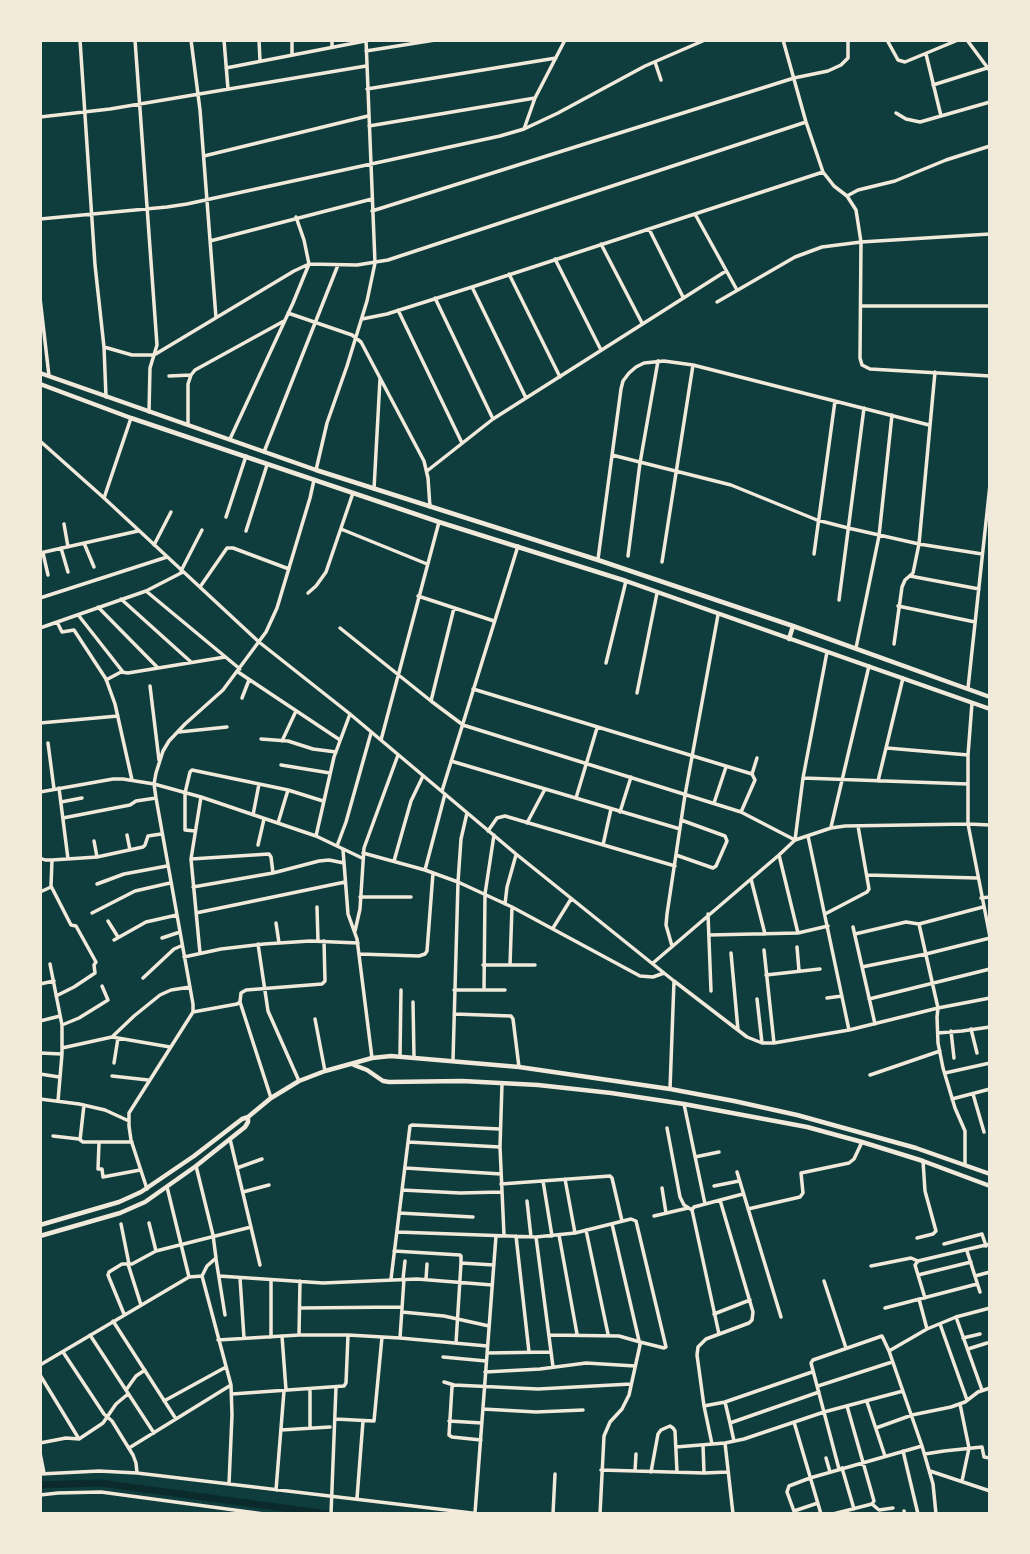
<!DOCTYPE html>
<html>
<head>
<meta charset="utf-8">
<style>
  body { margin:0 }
  #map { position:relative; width:1030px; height:1554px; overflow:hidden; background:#0f3d3e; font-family:Literata,serif }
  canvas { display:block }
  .frame { position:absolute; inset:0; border:42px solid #f1e9da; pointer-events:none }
</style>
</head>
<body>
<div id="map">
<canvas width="1030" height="1554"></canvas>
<div class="frame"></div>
</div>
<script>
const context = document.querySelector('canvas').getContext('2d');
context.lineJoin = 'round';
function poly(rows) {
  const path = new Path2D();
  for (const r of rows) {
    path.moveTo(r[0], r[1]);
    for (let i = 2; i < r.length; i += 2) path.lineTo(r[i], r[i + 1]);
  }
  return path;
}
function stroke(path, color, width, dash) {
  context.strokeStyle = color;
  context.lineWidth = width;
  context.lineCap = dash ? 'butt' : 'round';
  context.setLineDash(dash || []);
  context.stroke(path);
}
stroke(poly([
  [40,1485,100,1483,328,1514]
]), '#0a2a2b', 7);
stroke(poly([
  [80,40,95,265,104,347,106,397],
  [135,40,157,345,150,368,149,412],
  [191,40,200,110,216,318],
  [224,40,228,89],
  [259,40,260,61],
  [292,40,292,55],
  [332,40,332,47],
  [783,40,806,122,823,172,834,186,847,196,856,210,861,242,860,358,862,365,870,369,990,376],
  [887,40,898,60,905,62,958,40],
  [967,40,990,71],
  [366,51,435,40],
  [926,54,941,116],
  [655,62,661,80],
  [226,68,365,41],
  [933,85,987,68],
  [367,89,556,58],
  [896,113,906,119,920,122,990,102],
  [40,117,110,109,366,66],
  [369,126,535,98],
  [524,129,535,98,565,40],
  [204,156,368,116],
  [847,196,858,190,895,181,946,160,990,146],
  [372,211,794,78,828,71,841,65,848,58,848,40],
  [695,214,737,290],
  [40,219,167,207,187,204,500,136,524,129,558,113,645,66,705,40],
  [649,229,683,297],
  [210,241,372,199],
  [601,244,642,323],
  [555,259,601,350],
  [509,274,560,377],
  [472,287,526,398],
  [40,298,49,376],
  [435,298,493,419],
  [717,302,795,257,822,247,861,242,990,234],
  [861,306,990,306],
  [398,310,462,443],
  [288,313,352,335,361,342,424,461,428,478,430,507],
  [362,319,387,314,472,287,823,172],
  [104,347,132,355,154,355,294,271,309,264,357,265,388,260,806,122],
  [169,376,191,375],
  [188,425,188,384,191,375,195,370,284,321],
  [230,439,293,303,309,264,304,240,296,217],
  [40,441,104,498,259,642,350,714,516,854,674,981,747,1037,762,1043,774,1043,849,1030,938,1008,990,998],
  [264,452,338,265],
  [612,455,731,485,817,520,848,528,919,544,982,554],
  [316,470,327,423,347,366,367,301,375,263,366,40],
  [427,471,493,419,726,271],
  [374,489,380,379],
  [104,498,131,418],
  [226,517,246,456],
  [64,524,68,547],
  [341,529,427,564],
  [246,531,267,465],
  [84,543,94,567],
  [154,545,171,512],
  [61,548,68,572],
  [40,553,138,531],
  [43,553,48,575],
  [814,554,835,401],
  [628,556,640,463,658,361],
  [598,559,621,389,623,381,629,373,636,367,644,363,664,361,693,365,929,425],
  [662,562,693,365],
  [181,571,202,530],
  [910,576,979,589],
  [200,587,227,548,233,548,289,569],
  [146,591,240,669],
  [308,593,316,586,326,572,353,493],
  [418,596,494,621],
  [40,598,167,557],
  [121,599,191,662],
  [839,600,864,408],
  [898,606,975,622],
  [98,607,158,668],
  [79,616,123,672],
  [57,622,62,632,74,630,106,679,115,704,132,780],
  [40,628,146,591,183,572],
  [340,628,431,701,463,725,741,812,795,840,831,828,845,826,968,824,990,825],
  [894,644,902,587,905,580,913,573,919,544,935,372],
  [856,648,879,536,892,415],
  [606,663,626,581],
  [238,672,340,740],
  [106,680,121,672,128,673,225,657],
  [150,686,159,760],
  [968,688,990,485],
  [473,689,752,774,755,780,741,812],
  [637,693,657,593],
  [242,698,249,680],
  [431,701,454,608],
  [972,703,968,755,968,824,990,937],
  [40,723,118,716],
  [179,732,227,727],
  [261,739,288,741,313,749,336,752],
  [381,740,439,522],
  [282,741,296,711],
  [48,743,54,789],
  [887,748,968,755],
  [451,761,680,829],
  [281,765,330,773],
  [752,774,757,758],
  [803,778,968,784],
  [878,781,903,678],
  [59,788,68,859],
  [442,791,518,546],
  [40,792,113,779,123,779,154,784,201,797,316,836,362,858],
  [576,798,597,728],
  [61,802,82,798],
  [714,803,726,767],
  [620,812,631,777],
  [253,815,259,784],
  [63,818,130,805,136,801,156,798],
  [278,823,288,790],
  [527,823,545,789],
  [831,827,869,666],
  [195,831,185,830,185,793,190,772,192,770,288,790,323,801],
  [488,831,497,818,505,816,675,866],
  [127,835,130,850],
  [316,836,334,757,350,714],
  [808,836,849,1030],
  [94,841,97,857],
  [258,845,264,819],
  [603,845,611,809],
  [337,846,346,822,371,733],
  [343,850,348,914,357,939,372,1058],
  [363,853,425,870,458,882,512,907,640,976,653,977,664,973],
  [676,855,713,868,716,866,727,841,725,836,681,820],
  [779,855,798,933],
  [40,858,45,860,52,860,97,857,143,847,145,845,148,836,161,834],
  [191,859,269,854,271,857,273,873],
  [52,860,51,886,71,925,76,926,96,962,94,965,95,973,74,987,56,996],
  [394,861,411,801,423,776],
  [425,870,445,794],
  [867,875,977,878],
  [751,879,765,934],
  [97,884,124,874,167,866],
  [193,887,273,873,319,861,329,860,344,863],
  [40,892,51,887],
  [360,897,411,897],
  [981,898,990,897],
  [505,904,507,887,516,855],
  [317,907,318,941],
  [92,913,135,891,170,883],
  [196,913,345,882],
  [708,914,711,991],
  [825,914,867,892,869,889,858,826],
  [108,921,118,937],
  [276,923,279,943],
  [919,924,938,1008,937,1017,938,1043,943,1068,955,1108,965,1131,965,1165],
  [853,927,875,1024],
  [553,928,571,899],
  [355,931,360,909,364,848,398,755],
  [855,934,906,922,919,924,983,907],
  [709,935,798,933,828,926],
  [162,938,180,932],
  [114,940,146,922,177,915],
  [258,944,268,1011,299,1081],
  [672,946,666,925,667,914,685,795,718,615],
  [797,947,799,971],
  [764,950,774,1043],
  [200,953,191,859,201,797],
  [731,953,738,1030],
  [359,954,419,956,425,954,427,951,433,873],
  [184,957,221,949,264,944,310,941,358,943],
  [653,963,779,855,795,840,803,778,827,652],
  [50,964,62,1025,62,1054,58,1101],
  [483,965,535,965],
  [510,965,512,907],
  [862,967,926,954,990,938],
  [766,975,820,969],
  [143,978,174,949,181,946],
  [40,984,54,981],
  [454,990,505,990],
  [484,990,485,894,494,835],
  [827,998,842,996],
  [757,999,762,1043],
  [869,999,990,969],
  [240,1002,271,1098],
  [413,1002,414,1057],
  [193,1012,237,1004,240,1002,241,993,246,990,322,984,325,981,324,941],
  [454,1014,511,1016,513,1019,519,1067],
  [315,1019,325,1071],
  [40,1021,60,1016],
  [62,1025,79,1018,108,1000,102,986],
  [971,1029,977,1053],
  [951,1031,954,1058],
  [938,1033,962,1031,990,1027],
  [112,1037,134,1016,160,995,171,990,190,987],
  [62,1048,112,1037,170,1047],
  [40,1053,62,1054],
  [400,1056,401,990],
  [453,1060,458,882,461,839,467,813],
  [114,1063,118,1038],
  [945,1073,990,1063],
  [40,1074,59,1077],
  [870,1075,940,1051],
  [112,1076,148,1080],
  [502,1084,500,1147,504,1235],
  [670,1089,674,981],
  [973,1094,984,1132],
  [40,1099,79,1104,105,1110,129,1121],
  [952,1099,990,1089],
  [684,1104,705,1204],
  [667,1128,680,1197,684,1205,692,1210],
  [53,1136,79,1139,83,1142,132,1142],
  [230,1139,260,1265],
  [80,1140,84,1105],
  [408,1142,500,1147],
  [99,1143,98,1169,102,1169,103,1177,140,1170],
  [695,1157,719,1152],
  [196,1166,213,1235,216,1258,207,1266,202,1276,231,1385,232,1415,229,1484],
  [237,1168,262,1159],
  [405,1168,501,1174],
  [737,1172,781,1317],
  [565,1179,575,1233],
  [543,1181,552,1236],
  [501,1184,610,1176,612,1178,622,1221],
  [714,1186,739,1181],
  [167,1187,189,1277],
  [662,1188,666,1213],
  [147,1189,131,1140,129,1126,129,1113,193,1012,193,1004,156,798,154,784,156,773,163,751,169,741,185,724,223,690,266,632,277,608,310,498,314,480],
  [402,1190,460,1193,502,1192],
  [243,1192,269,1185],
  [527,1201,531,1237],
  [748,1209,800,1197,803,1193,801,1173,849,1163,854,1159,862,1142],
  [399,1213,473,1217],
  [654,1216,688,1208],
  [149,1223,156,1251],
  [121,1224,129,1264],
  [586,1230,608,1334],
  [397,1232,536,1237,575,1233,631,1219,636,1221,666,1347,664,1348,640,1342,619,1336,549,1335],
  [559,1235,577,1334],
  [516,1236,529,1352],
  [536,1237,553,1367],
  [917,1238,933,1234,936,1231,925,1191,923,1161],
  [944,1244,982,1234,986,1246],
  [394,1251,460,1255,461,1256,461,1263,494,1265],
  [967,1251,980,1292],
  [216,1259,225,1315],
  [918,1261,915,1265,925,1298],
  [128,1264,141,1305],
  [871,1266,911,1258,918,1261,990,1244],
  [918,1275,971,1262],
  [219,1276,323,1283,417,1279,492,1285],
  [975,1276,990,1272],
  [240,1278,244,1338],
  [391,1279,410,1126,412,1125,500,1129],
  [403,1279,405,1261],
  [426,1279,427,1264],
  [824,1281,846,1348],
  [919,1299,927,1329],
  [300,1308,402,1307],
  [885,1308,977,1284],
  [402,1312,444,1316,489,1326],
  [124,1314,108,1275,109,1272,122,1264,132,1264,156,1251,251,1227],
  [714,1314,750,1300],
  [956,1317,982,1390],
  [113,1321,176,1419],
  [940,1324,967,1400],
  [719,1334,692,1210,694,1207,743,1194],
  [90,1335,154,1433],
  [299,1335,300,1281],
  [282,1336,286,1390],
  [271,1337,271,1280],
  [400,1338,404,1279],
  [963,1338,980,1334],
  [218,1340,299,1335,348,1335,400,1338,487,1346],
  [456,1343,461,1263],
  [968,1349,987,1343],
  [889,1351,927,1329,956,1317,990,1308],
  [63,1352,104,1414,112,1421,133,1455,136,1463,137,1473],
  [487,1353,551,1352],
  [443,1357,486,1361],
  [40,1365,189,1277,202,1276],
  [485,1372,540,1369,586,1363,635,1366],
  [40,1375,79,1439],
  [444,1382,454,1385],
  [818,1386,892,1362],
  [126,1390,136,1376,145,1370],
  [232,1394,344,1386,346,1383,348,1335],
  [164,1401,226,1367],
  [725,1402,730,1423],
  [867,1402,885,1456],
  [960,1404,969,1448,962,1481],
  [704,1406,725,1402,812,1372],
  [483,1409,536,1412,583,1410],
  [335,1419,374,1421,382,1337],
  [449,1421,482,1423],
  [794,1422,821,1514],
  [310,1428,310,1389],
  [876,1428,912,1415,951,1407,965,1402,978,1392,990,1388],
  [281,1430,330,1427],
  [481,1440,452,1437,449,1435,452,1387,454,1385,538,1389,631,1384],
  [734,1441,730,1423,819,1392],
  [40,1443,66,1438,79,1439,103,1423,116,1404,128,1394],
  [725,1443,733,1514],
  [712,1444,704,1406,697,1355,698,1347,706,1339,749,1323,752,1320,753,1312,720,1200],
  [703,1445,704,1473],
  [676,1447,725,1443,744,1439,824,1412,903,1391],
  [129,1448,231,1385],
  [903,1451,918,1514],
  [40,1453,44,1473],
  [925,1454,944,1451,982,1447,984,1457,990,1458],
  [826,1458,830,1472],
  [842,1468,854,1509],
  [839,1469,811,1363,813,1360,882,1336,889,1351,922,1446,933,1484,936,1514],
  [601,1470,704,1473,728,1472],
  [635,1471,636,1454],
  [930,1471,990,1491],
  [651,1472,658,1434,661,1430,670,1426,673,1428,675,1431,677,1472],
  [40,1474,99,1471,137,1473,480,1514],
  [276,1490,284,1391],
  [40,1495,58,1493,101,1492,264,1514],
  [357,1498,363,1421],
  [872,1504,879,1510,893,1508],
  [794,1511,818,1503],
  [904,1511,905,1514],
  [475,1513,496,1236],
  [331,1514,336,1387],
  [553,1514,555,1474],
  [600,1514,604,1436,610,1422,622,1409,629,1395,640,1345,612,1224],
  [795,1514,787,1492,789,1486,810,1478,922,1446],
  [833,1514,872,1504,874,1501,847,1406]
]), '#f1e9da', 3.5);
stroke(poly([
  [40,373,316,470,598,560,793,626,990,697],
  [40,384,131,418,439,522,626,581,990,709],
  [789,639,793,626]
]), '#f1e9da', 4.5);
stroke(poly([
  [354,1065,367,1070,383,1081,389,1082,462,1081,538,1085,611,1093,684,1104,807,1127,862,1142,923,1161,990,1186],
  [40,1225,119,1202,141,1192,194,1156,242,1119,248,1117,271,1098,299,1081,325,1071,372,1058,391,1056,519,1067,670,1089,734,1101,797,1115,916,1148,990,1174],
  [40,1236,120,1213,145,1202,196,1166,245,1127,248,1122,248,1117]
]), '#f1e9da', 4.5);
</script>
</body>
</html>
